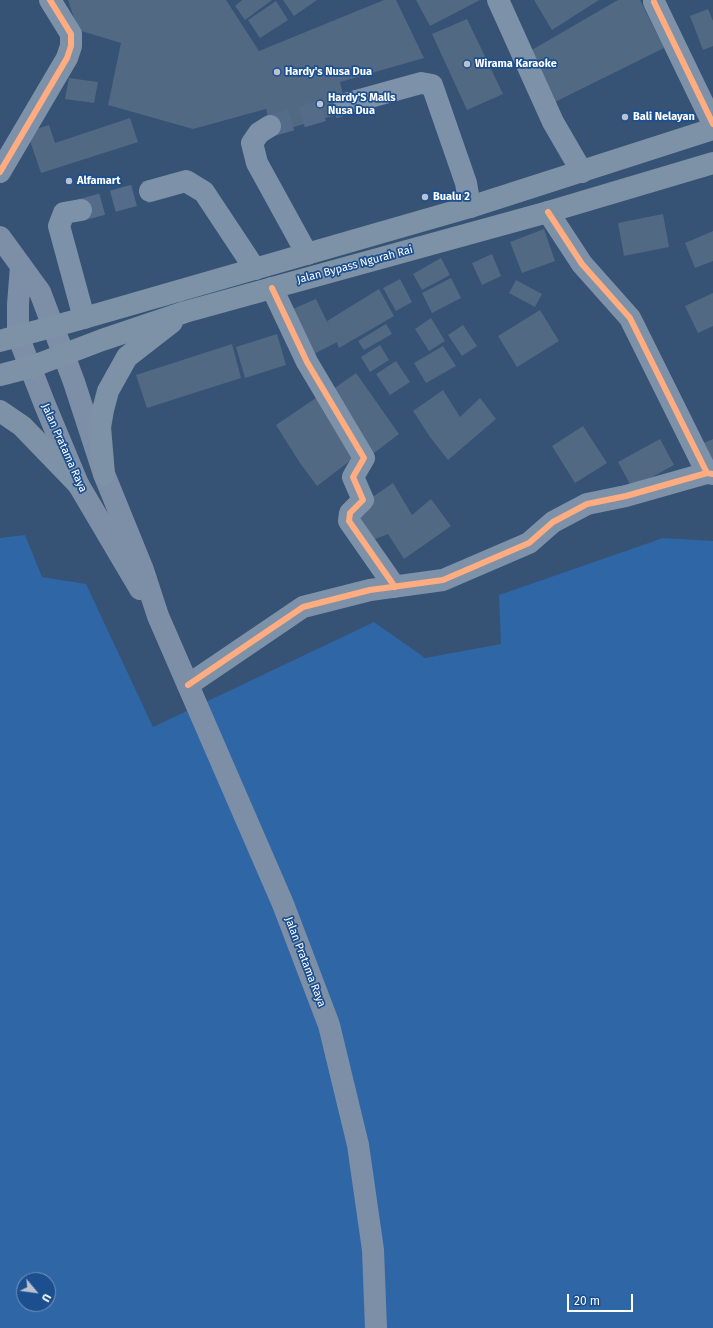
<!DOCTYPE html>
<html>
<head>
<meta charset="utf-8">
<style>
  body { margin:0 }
  #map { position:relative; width:713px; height:1328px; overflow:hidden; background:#365274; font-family:"Fira Sans",sans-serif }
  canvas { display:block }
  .north { position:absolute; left:16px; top:1272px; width:40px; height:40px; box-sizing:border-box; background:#1b4f8f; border:1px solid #7695bc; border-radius:50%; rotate:119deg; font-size:11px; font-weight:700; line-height:16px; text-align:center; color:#fff }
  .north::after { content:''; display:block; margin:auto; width:14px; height:18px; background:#b9c2ce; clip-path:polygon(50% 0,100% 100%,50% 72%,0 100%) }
  .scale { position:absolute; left:567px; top:1294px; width:66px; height:18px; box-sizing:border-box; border:2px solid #fff; border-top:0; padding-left:5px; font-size:12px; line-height:14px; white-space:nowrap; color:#fff; -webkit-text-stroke:3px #1b4f8f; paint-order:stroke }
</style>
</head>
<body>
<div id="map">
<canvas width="713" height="1328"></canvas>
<div class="north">U</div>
<div class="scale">20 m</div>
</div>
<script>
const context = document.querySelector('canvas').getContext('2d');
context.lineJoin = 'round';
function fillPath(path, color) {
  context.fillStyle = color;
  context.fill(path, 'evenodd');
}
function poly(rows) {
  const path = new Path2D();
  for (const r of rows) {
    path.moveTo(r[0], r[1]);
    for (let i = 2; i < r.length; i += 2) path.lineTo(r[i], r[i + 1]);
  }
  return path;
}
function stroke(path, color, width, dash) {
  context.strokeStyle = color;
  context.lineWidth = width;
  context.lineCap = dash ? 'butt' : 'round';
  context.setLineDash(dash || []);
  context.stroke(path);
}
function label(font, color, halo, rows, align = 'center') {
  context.font = font + ' "Fira Sans",sans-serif';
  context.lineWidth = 3.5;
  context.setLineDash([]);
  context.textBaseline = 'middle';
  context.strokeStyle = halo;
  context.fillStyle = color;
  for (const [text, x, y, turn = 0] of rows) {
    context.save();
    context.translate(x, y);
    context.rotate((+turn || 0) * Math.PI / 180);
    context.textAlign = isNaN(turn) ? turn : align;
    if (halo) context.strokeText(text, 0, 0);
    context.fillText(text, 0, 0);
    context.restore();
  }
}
fillPath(poly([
  [25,535,42,577,86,584,153,727,374,622,425,658,501,644,499,595,663,538,713,541,713,1328,0,1328,0,538],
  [24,1280,48,1280,48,1304,24,1304]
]), '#2f66a5');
fillPath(poly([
  [68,0,226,0,259,51,384,0,396,0,424,58,340,82,347,112,272,133,266,109,193,129,108,105,121,43,78,30],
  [242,0,272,0,245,20,235,6],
  [283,0,317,0,294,16],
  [416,0,480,0,430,26],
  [534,0,599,0,552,30],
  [618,0,640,0,664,48,555,102,530,51],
  [276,1,288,20,260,38,248,20],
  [708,9,713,21,713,46,703,50,690,16],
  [467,19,503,94,467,110,432,34],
  [69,78,98,82,94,103,65,99],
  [130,118,138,142,41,173,27,132,49,125,55,143],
  [663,214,669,247,624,256,618,223],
  [544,229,555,261,522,273,510,242],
  [713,231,713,261,695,268,685,243],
  [492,254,501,276,482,285,472,263],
  [441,258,450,275,422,290,413,274],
  [451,278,461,298,432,313,422,293],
  [400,279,412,302,396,311,383,288],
  [516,280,542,294,535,307,509,293],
  [379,289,394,316,339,348,337,342,310,356,286,312,316,299,331,330,327,321],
  [713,293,713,326,698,333,685,306],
  [540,310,559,341,517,367,498,336],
  [431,318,445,341,429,351,415,329],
  [386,324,392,334,364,350,358,341],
  [463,325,477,346,462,356,448,335],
  [277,334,286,365,245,378,236,347],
  [232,344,241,378,147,408,136,375],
  [380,345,389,360,370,372,361,357],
  [443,346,456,366,426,383,414,363],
  [396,361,410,382,390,395,376,374],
  [356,373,399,434,370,456,329,392],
  [443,390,460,417,480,398,496,419,448,460,430,437,413,411],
  [316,398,359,454,317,486,300,463,276,425],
  [583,426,607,463,575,483,552,446],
  [660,439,674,465,632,488,618,462],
  [713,439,713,467,701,444],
  [393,483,412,515,431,499,451,526,404,559,388,534,370,541,356,510,365,502]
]), '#526984');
stroke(poly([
  [270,126,345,104],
  [81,210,150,191]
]), '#546c89', 22, [22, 11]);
stroke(poly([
  [498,0,553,122,582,172],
  [654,2,713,124],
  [345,104,421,83,432,85,466,183,470,207],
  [270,126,259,133,252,143,257,163,307,254],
  [0,172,67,58,71,46,71,34,50,0],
  [150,191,186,181,204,192,255,269],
  [81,210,64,213,59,226,84,318],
  [548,212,582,264,630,318,707,473],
  [272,288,307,362,364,458,353,477,363,500,350,513,349,521,395,587],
  [188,685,303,607,370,590,443,580,529,543,553,522,587,504,626,496,707,473,713,474]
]), '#7d92a8', 22);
stroke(poly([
  [0,237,40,292,74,382,104,474,143,570,158,616,283,904,329,1025,358,1145,373,1250,376,1328],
  [21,266,18,304,18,336,45,405,78,484,140,589]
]), '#7d8ea7', 22);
stroke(poly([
  [0,341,77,320,470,207,713,129],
  [0,375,31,367,102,340,185,312,548,212,713,163],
  [0,411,22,426,78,484],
  [104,474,100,427,103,410,108,391,127,357,172,322]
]), '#7e92a7', 22);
stroke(poly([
  [654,2,713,124],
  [0,172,67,58,71,46,71,34,50,0],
  [548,212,582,264,630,318,707,473],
  [272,288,307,362,364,458,353,477,363,500,350,513,349,521,395,587],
  [188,685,303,607,370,590,443,580,529,543,553,522,587,504,626,496,707,473,713,474]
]), '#ffac80', 6);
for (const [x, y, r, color] of [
  [467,64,4,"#b9c2ce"],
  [277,72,4,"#b9c2ce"],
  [320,104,4,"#b9c2ce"],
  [625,117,4,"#b9c2ce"],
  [69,181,4,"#b9c2ce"],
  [425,197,4,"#b9c2ce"]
]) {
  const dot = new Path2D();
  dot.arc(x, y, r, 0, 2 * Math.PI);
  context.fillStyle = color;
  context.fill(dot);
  stroke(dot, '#1b4f8f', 1.5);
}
label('bold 11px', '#fff', '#1b4f8f', [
  ["Wirama Karaoke",475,64],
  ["Hardy's Nusa Dua",285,72],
  ["Hardy'S Malls",328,98],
  ["Nusa Dua",328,111],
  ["Bali Nelayan",633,117],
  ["Alfamart",77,181],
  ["Bualu 2",433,197]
], 'left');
label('11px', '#fff', '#1b4f8f', [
  ["Jalan Bypass Ngurah Rai",355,265,-15],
  ["Jalan Pratama Raya",64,448,66],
  ["Jalan Pratama Raya",305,962,69]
]);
</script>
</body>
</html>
